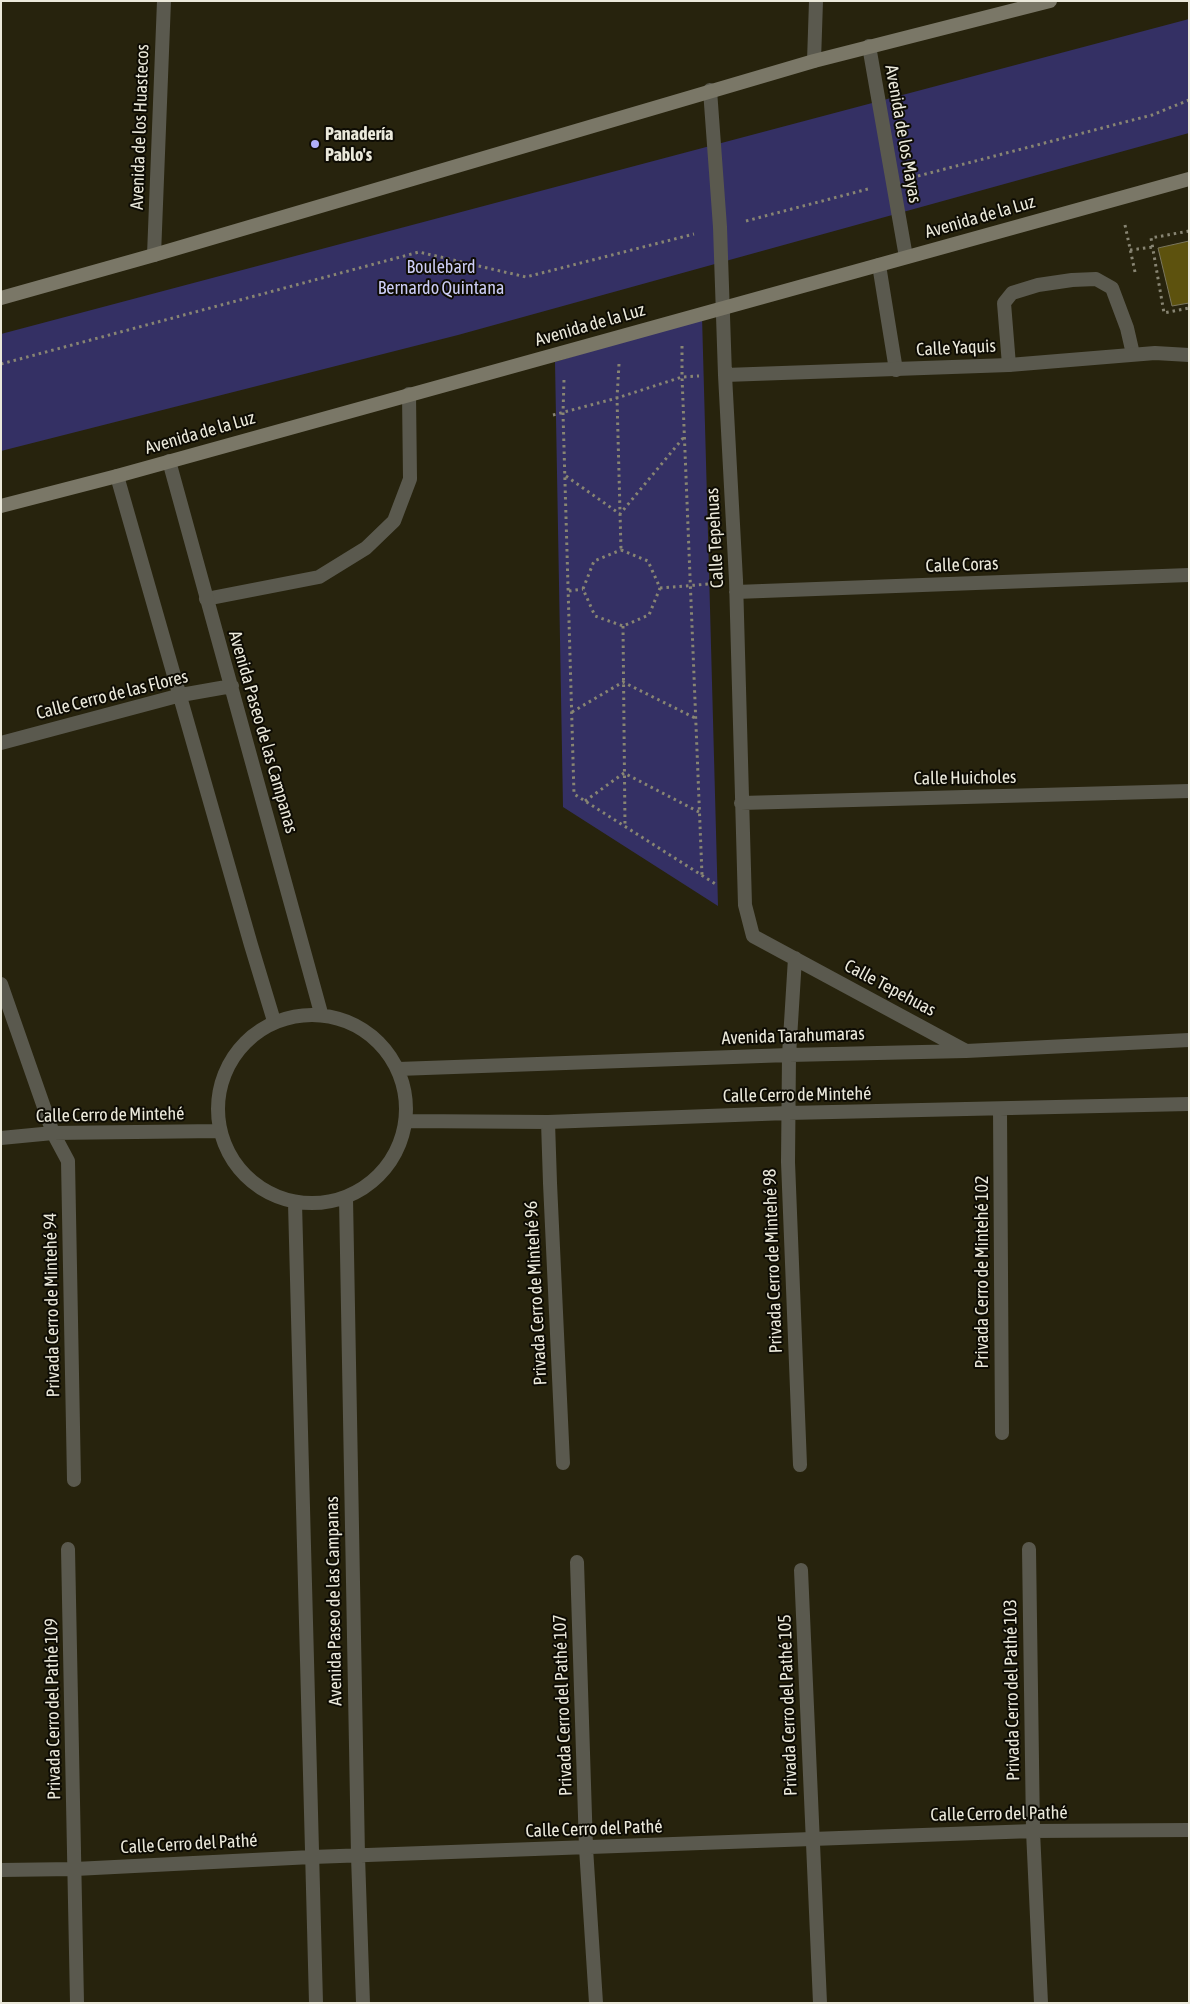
<!DOCTYPE html>
<html>
<head>
<meta charset="utf-8">
<style>
  body { margin:0 }
  #map { position:relative; width:1190px; height:2004px; overflow:hidden; background:#27230d; font-family:"Asap Condensed",sans-serif }
  canvas { display:block }
  .frame { position:absolute; inset:0; border:2px solid #ebe9db; pointer-events:none }
</style>
</head>
<body>
<div id="map">
<canvas width="1190" height="2004"></canvas>
<div class="frame"></div>
</div>
<script>
const context = document.querySelector('canvas').getContext('2d');
context.lineJoin = 'round';
function fillPath(path, color) {
  context.fillStyle = color;
  context.fill(path, 'evenodd');
}
function poly(rows) {
  const path = new Path2D();
  for (const r of rows) {
    if (r.length === 3) {
      path.moveTo(r[0] + r[2], r[1]);
      path.arc(r[0], r[1], r[2], 0, 2 * Math.PI);
      continue;
    }
    path.moveTo(r[0], r[1]);
    for (let i = 2; i < r.length; i += 2) path.lineTo(r[i], r[i + 1]);
  }
  return path;
}
function stroke(path, color, width, dash) {
  context.strokeStyle = color;
  context.lineWidth = width;
  context.lineCap = dash ? 'butt' : 'round';
  context.setLineDash(dash || []);
  context.stroke(path);
}
function label(font, color, halo, rows, align = 'center') {
  context.font = font + ' "Asap Condensed",sans-serif';
  context.lineWidth = 4;
  context.setLineDash([]);
  context.textBaseline = 'middle';
  context.strokeStyle = halo;
  context.fillStyle = color;
  for (const [text, x, y, turn = 0] of rows) {
    context.save();
    context.translate(x, y);
    context.rotate((+turn || 0) * Math.PI / 180);
    context.textAlign = isNaN(turn) ? turn : align;
    if (halo) context.strokeText(text, 0, 0);
    context.fillText(text, 0, 0);
    context.restore();
  }
}
fillPath(poly([
  [1189,19,1189,133,458,335,1,451,1,334],
  [702,316,710,608,718,906,563,807,555,362]
]), '#343064');
const building = poly([
  [1189,241,1189,303,1172,306,1158,248,1189,241]
]);
fillPath(building, '#5d520e');
stroke(building, '#7a765e', 1);
stroke(poly([
  [918,176,1152,115,1189,100],
  [746,221,868,189],
  [1125,225,1135,272],
  [1189,231,1151,238,1164,313,1189,308],
  [1130,250,1153,247],
  [682,346,682,377,702,875],
  [1,364,419,252,526,277,694,234],
  [619,364,617,398,621,550],
  [564,380,563,413,574,794,717,885],
  [553,415,617,398,682,377,699,376],
  [566,476,620,514,684,437],
  [621,550,648,561,660,588,649,615,623,626,595,616,583,589,594,561,621,550],
  [660,588,709,584],
  [569,591,583,589],
  [623,626,625,826],
  [572,712,623,682,697,719],
  [585,801,624,773,699,812]
]), '#888573', 3, [2.5, 4]);
stroke(poly([
  [879,265,896,370],
  [1009,365,1004,303,1012,293,1038,285,1072,280,1096,279,1112,288,1127,328,1133,354],
  [206,599,319,577,366,548,394,521,410,479,409,394]
]), '#5a594e', 14);
stroke(poly([
  [710,90,720,227,725,375,736,580,745,905,753,936,966,1051],
  [154,255,164,1],
  [725,375,1009,365,1155,353,1189,355],
  [169,461,321,1013],
  [117,476,251,945,274,1021],
  [736,592,1189,575],
  [1,743,181,695,232,686],
  [741,803,1189,791],
  [795,958,789,1055,788,1162,800,1465],
  [1,984,53,1133,68,1161,74,1480],
  [312,1109,94],
  [398,1069,789,1055,966,1051,1189,1040],
  [1000,1110,1002,1433],
  [407,1121,548,1122,788,1113,1189,1104],
  [548,1122,550,1183,563,1463],
  [1,1138,53,1133,219,1131],
  [346,1198,358,1856,363,2003],
  [295,1203,316,2003],
  [68,1549,77,2003],
  [1029,1549,1033,1831,1041,2003],
  [577,1562,586,1848,596,2003],
  [801,1570,820,2003],
  [1,1870,75,1869,312,1857,812,1839,1033,1831,1189,1830]
]), '#5a594e', 14);
stroke(poly([
  [869,46,906,257],
  [814,61,816,1]
]), '#5a594e', 14);
stroke(poly([
  [1,298,154,255,814,61,1050,1],
  [1,506,117,476,1189,179]
]), '#7a7767', 14);
for (const [x, y, r, color] of [
  [315,144,5,"#afaefa"]
]) {
  const dot = new Path2D();
  dot.arc(x, y, r, 0, 2 * Math.PI);
  context.fillStyle = color;
  context.fill(dot);
  stroke(dot, '#0e0c04', 2);
}
label('18px', '#ebe9db', '#0e0c04', [
  ["Avenida de los Huastecos",140,127,-88],
  ["Avenida de los Mayas",903,134,80],
  ["Avenida de la Luz",980,217,-16],
  ["Avenida de la Luz",590,325,-16],
  ["Calle Yaquis",956,348,-3],
  ["Avenida de la Luz",200,433,-16],
  ["Calle Tepehuas",715,538,-93],
  ["Calle Coras",962,565,-2],
  ["Calle Cerro de las Flores",112,695,-14],
  ["Avenida Paseo de las Campanas",263,732,74],
  ["Calle Huicholes",965,778,-1],
  ["Calle Tepehuas",890,988,28],
  ["Avenida Tarahumaras",793,1036,-2],
  ["Calle Cerro de Mintehé",797,1095,-1],
  ["Calle Cerro de Mintehé",110,1115,-1],
  ["Privada Cerro de Mintehé 98",773,1261,-92],
  ["Privada Cerro de Mintehé 102",982,1272,-90],
  ["Privada Cerro de Mintehé 96",536,1293,-93],
  ["Privada Cerro de Mintehé 94",52,1305,-91],
  ["Avenida Paseo de las Campanas",334,1601,-91],
  ["Privada Cerro del Pathé 103",1012,1690,-91],
  ["Privada Cerro del Pathé 107",563,1705,-92],
  ["Privada Cerro del Pathé 105",788,1705,-92],
  ["Privada Cerro del Pathé 109",53,1709,-91],
  ["Calle Cerro del Pathé",999,1814,-1],
  ["Calle Cerro del Pathé",594,1829,-2],
  ["Calle Cerro del Pathé",189,1844,-3]
]);
label('bold 18px', '#ebe9db', '#0e0c04', [
  ["Panadería",325,134],
  ["Pablo's",325,155]
], 'left');
label('18px', '#cccdf5', '#0e0c04', [
  ["Boulebard",441,267],
  ["Bernardo Quintana",441,288]
]);
</script>
</body>
</html>
